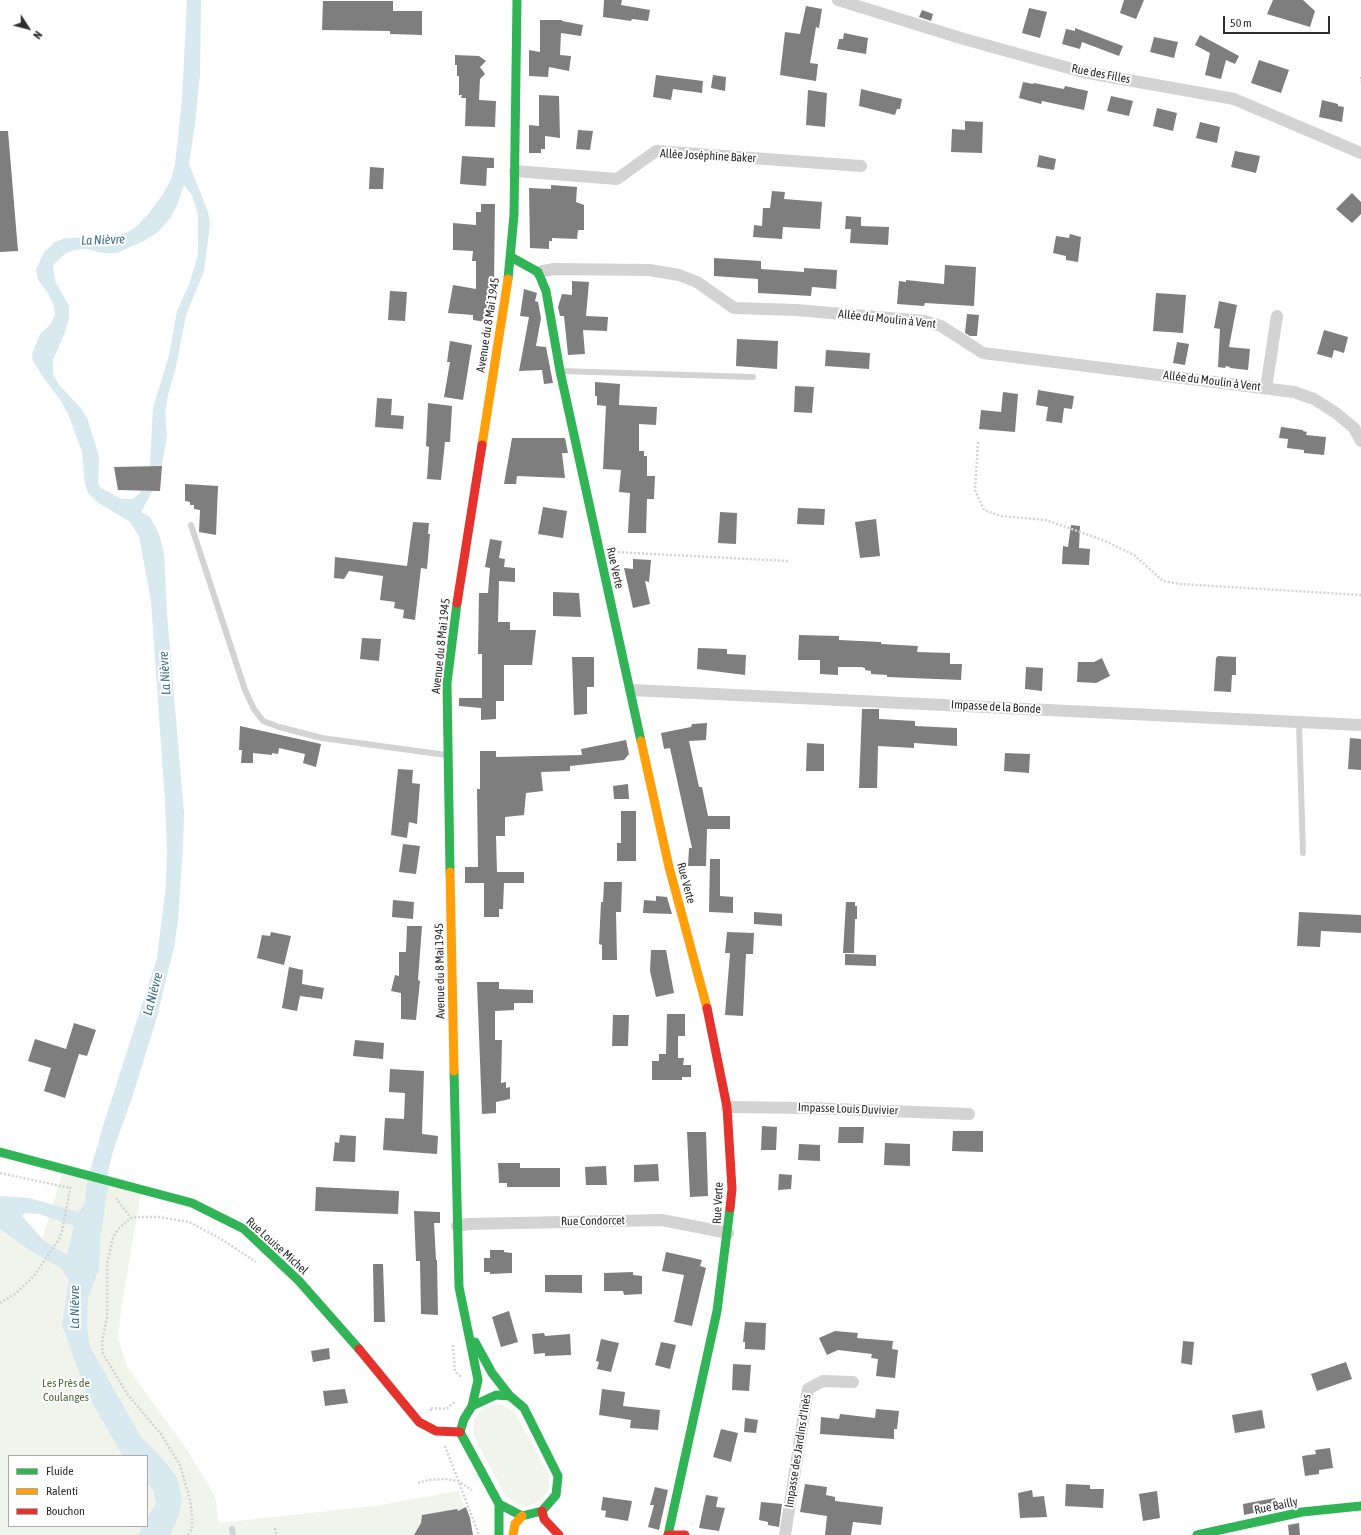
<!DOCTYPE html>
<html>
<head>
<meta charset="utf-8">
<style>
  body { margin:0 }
  #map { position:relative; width:1361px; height:1535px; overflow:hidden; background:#fff; font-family:"Asap Condensed",sans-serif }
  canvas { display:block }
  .legend { position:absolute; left:8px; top:1455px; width:140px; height:72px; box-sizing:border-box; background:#fff; border:1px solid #ababab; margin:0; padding:5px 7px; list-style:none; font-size:12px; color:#2e2e2e }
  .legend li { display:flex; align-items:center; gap:8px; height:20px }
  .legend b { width:20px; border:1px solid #ababab }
  .north { position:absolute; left:8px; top:8px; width:40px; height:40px; -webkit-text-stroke:3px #fff; paint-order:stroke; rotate:126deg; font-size:11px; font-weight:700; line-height:16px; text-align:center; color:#2e2e2e }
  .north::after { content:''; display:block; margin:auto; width:14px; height:18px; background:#2e2e2e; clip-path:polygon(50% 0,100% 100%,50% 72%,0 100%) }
  .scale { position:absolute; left:1223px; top:16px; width:107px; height:18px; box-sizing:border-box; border:2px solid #2e2e2e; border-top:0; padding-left:5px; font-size:12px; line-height:14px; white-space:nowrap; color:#2e2e2e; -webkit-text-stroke:3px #fff; paint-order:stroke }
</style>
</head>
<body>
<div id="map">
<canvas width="1361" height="1535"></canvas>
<ul class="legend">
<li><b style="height:5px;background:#30b455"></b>Fluide</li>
<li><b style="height:5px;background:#ff9f0a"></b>Ralenti</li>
<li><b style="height:5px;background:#e5322d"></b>Bouchon</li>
</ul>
<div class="north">N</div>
<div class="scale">50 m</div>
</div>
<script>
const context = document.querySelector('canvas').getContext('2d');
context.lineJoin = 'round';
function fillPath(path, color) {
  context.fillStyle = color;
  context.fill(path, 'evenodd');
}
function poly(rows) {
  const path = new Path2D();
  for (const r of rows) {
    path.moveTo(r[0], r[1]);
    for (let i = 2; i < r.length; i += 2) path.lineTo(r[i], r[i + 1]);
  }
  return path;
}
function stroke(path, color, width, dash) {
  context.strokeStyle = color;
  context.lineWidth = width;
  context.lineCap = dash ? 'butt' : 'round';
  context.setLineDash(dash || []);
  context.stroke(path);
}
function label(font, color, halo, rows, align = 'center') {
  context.font = font + ' "Asap Condensed",sans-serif';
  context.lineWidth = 4;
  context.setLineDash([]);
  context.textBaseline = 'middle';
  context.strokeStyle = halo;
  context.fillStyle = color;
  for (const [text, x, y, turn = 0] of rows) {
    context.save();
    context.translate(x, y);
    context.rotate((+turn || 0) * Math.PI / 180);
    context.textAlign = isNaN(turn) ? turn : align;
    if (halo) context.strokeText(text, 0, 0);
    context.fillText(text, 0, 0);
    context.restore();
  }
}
fillPath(poly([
  [62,1174,141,1193,121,1310,118,1338,127,1367,188,1451,215,1496,219,1523,374,1506,458,1491,465,1509,422,1515,420,1518,423,1519,422,1526,418,1528,416,1535,0,1535,0,1229,29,1250,42,1240],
  [9,1456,147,1456,147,1526,9,1526],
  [500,1404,514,1411,549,1475,549,1487,543,1498,536,1503,526,1506,517,1505,505,1495,473,1434,474,1419,481,1410,490,1405]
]), '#f0f4eb');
fillPath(poly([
  [187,0,201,0,200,74,195,124,189,164,208,212,210,224,204,271,186,315,176,367,168,395,165,412,167,435,162,466,158,481,141,512,150,517,159,534,164,552,167,614,184,813,183,847,178,921,174,947,157,1017,132,1098,113,1151,108,1172,108,1187,100,1240,99,1269,88,1297,87,1327,90,1347,141,1437,168,1465,177,1478,182,1499,179,1515,170,1535,138,1535,143,1526,147,1526,147,1519,156,1503,153,1490,147,1482,147,1456,123,1456,86,1392,62,1325,69,1280,61,1268,29,1250,0,1229,0,1196,29,1198,79,1212,85,1201,87,1182,103,1126,157,958,166,885,167,849,165,802,151,601,139,536,130,522,97,502,88,493,85,485,82,452,69,416,61,401,43,377,33,361,32,354,40,334,50,325,55,315,54,306,48,293,38,280,36,270,44,252,55,242,65,238,111,237,126,233,137,226,149,213,163,194,171,179,175,164,182,100],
  [184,185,192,195,198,215,198,254,190,282,177,311,169,356,153,407,150,466,140,493,133,499,122,499,101,488,98,483,99,457,88,420,81,408,59,385,53,374,53,360,65,332,69,318,69,306,55,281,53,265,66,253,75,250,87,249,102,253,117,253,144,241,158,232,171,217,178,203],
  [25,1213,39,1214,74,1226,67,1255,43,1240,22,1216]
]), '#d8e9f0');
fillPath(poly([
  [604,0,622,0,621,5,650,10,648,21,632,19,631,21,603,17],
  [1124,0,1144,0,1136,19,1120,13],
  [1273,0,1303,0,1315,11,1310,27,1267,14],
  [323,1,393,1,393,11,422,11,422,35,390,34,390,31,322,30],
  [806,6,822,9,819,28,816,27,810,63,818,64,816,81,780,75,785,32,800,34],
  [1029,8,1047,12,1040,38,1022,33],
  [922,10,933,14,931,21,919,17],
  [540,20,562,20,562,21,583,25,581,36,561,33,560,55,571,56,569,71,549,67,548,77,529,76,529,50,540,52],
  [1075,28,1123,46,1119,56,1082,42,1080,49,1062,44,1066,29,1075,31],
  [844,33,868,38,866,54,837,49,839,39,843,39],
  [1200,35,1239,56,1235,64,1226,60,1221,79,1205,75,1210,53,1195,45],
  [1154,37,1178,42,1174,58,1150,52],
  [455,55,479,56,486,61,480,67,485,74,480,79,479,100,496,101,495,127,465,126,466,98,461,98,462,95,459,95,459,76,457,76,457,65,455,65],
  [1259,60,1289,70,1281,93,1251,83],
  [656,75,703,81,702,93,673,89,671,100,653,97],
  [713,75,726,77,725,91,711,88],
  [1023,82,1033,84,1034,83,1064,89,1065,86,1088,91,1084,110,1042,101,1041,104,1019,98],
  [861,89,902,99,900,109,897,109,895,115,859,106],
  [808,90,827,93,825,127,806,125],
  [539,95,559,96,560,138,545,136,545,149,541,149,541,153,529,153,529,125,539,126],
  [1111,96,1133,101,1129,116,1107,111],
  [1322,100,1338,104,1338,106,1344,107,1342,122,1319,117],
  [1157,108,1177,113,1173,131,1153,126],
  [965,121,983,122,982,153,951,152,952,129,965,130],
  [1200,122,1220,127,1217,143,1196,138],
  [578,130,593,131,590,150,576,149],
  [0,131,8,131,18,251,0,252],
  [1235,151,1260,156,1256,173,1231,167],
  [1039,155,1056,159,1054,170,1037,167],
  [462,156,494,158,494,168,487,168,486,186,460,184],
  [370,167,384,168,383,189,369,189],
  [551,185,577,187,576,202,584,205,584,230,578,230,577,239,552,238,552,241,549,241,549,249,530,248,529,188,551,189],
  [772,191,785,192,784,199,822,202,820,229,783,227,782,239,753,237,754,225,762,226,763,208,770,208],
  [1352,193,1361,202,1361,214,1352,223,1336,209],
  [481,204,495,204,494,285,486,322,473,320,473,315,448,313,453,285,476,289,476,261,472,261,473,251,453,250,453,223,476,225,476,212,481,212],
  [846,216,861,217,861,226,889,227,888,245,850,243,851,229,845,229],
  [1070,234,1081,237,1078,262,1066,260,1066,256,1053,253,1056,236,1069,238],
  [714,258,761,261,761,269,804,272,804,268,837,270,836,289,812,287,811,296,758,293,758,279,714,276],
  [945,265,976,267,974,306,925,303,924,306,897,304,899,281,906,282,906,280,944,284],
  [572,281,589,282,586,316,608,317,607,331,583,330,585,354,568,355,564,316,560,316,558,307,562,294,572,295],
  [524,289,537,293,535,301,538,302,541,318,536,346,546,347,553,383,544,384,542,370,519,371,529,317,520,316],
  [390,291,407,292,405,321,388,320],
  [1156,293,1186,295,1183,333,1153,331],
  [1219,301,1237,305,1229,347,1250,349,1248,370,1230,368,1230,367,1226,366,1225,368,1218,367,1220,329,1214,328],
  [967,314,979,315,977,336,970,336,965,333],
  [1324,330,1348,337,1344,353,1334,350,1332,358,1317,354],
  [737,339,778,341,777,369,736,366],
  [450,341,472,345,463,400,444,397,450,362,447,362],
  [1177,342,1189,344,1185,365,1173,363],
  [826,350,870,353,869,369,825,366],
  [595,382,620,384,619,405,657,407,656,425,639,424,639,451,644,451,644,456,647,456,647,476,655,476,654,499,647,499,646,533,628,533,630,493,619,492,621,470,603,469,606,406,597,405,597,396,595,396],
  [795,386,814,387,812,413,794,412],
  [1038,390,1074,396,1072,409,1064,408,1062,423,1046,421,1048,407,1036,405],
  [1003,392,1018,394,1015,432,979,429,981,410,1001,412],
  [377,398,392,399,391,415,404,416,403,429,375,427],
  [428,403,452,406,450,442,445,442,441,480,427,479,429,447,426,446],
  [1281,427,1303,430,1303,431,1307,432,1306,435,1326,437,1324,455,1304,453,1304,450,1287,448,1288,439,1279,438],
  [512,438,565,438,568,453,562,453,565,478,517,476,516,484,504,484],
  [162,466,160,491,118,490,114,467],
  [185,484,218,486,216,535,199,532,200,510,194,509,194,505,190,505,190,502,185,501],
  [543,507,567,511,563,538,538,534],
  [798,508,825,509,824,525,797,524],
  [720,512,737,513,736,544,718,543],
  [876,519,880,556,860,558,855,522],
  [413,522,429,523,428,534,430,534,427,569,421,568,415,620,403,618,404,610,394,608,395,602,380,600,383,576,349,571,344,579,334,578,335,557,407,566],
  [1071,525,1080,526,1079,548,1090,549,1089,565,1062,564,1063,546,1068,547],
  [490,539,502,541,499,558,505,559,504,567,515,568,515,582,499,581,498,622,510,622,510,630,536,630,532,665,504,665,504,701,496,701,496,719,481,720,481,708,459,706,459,698,482,698,482,654,478,654,479,593,488,593,490,568,485,567],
  [633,559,651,560,649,582,645,581,650,604,633,608,624,568,633,569],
  [553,592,579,593,581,617,553,616],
  [799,635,839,636,839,640,881,642,881,644,918,646,917,652,950,653,950,664,962,664,961,680,887,677,887,675,871,674,871,671,865,670,865,668,861,667,838,667,838,675,820,674,820,660,798,660],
  [362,638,381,639,379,661,360,659],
  [698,648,727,649,727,654,746,655,745,675,697,669],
  [1218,656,1236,657,1236,675,1232,675,1231,692,1214,691,1216,658],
  [572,657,594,657,594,687,587,687,587,714,574,715],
  [1102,658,1110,676,1096,683,1077,682,1078,662,1094,662],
  [1026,667,1043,668,1042,691,1025,689],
  [862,709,879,709,879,719,915,721,915,726,957,728,957,746,914,743,914,748,878,746,877,788,859,788],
  [707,723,706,740,689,741,699,787,702,787,708,816,730,816,730,829,707,829,706,866,688,866,689,848,692,848,670,748,664,749,661,733,691,727,692,724],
  [240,726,321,744,316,767,303,763,305,754,279,748,278,754,272,753,272,755,253,753,253,763,241,763,242,750,239,750],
  [1350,738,1361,739,1361,770,1348,769],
  [626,740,629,754,624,760,570,766,570,771,541,772,543,791,526,793,524,815,505,817,505,836,496,836,497,872,524,872,524,883,504,883,503,909,499,909,499,917,484,917,484,883,465,883,465,867,478,867,477,789,480,789,480,751,496,751,496,757,582,755,581,749],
  [807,743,824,744,824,771,806,771],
  [1005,753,1030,754,1029,773,1004,771],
  [398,769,413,770,412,783,420,784,417,824,409,822,407,838,391,835],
  [628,784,629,799,614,799,613,786],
  [621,811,636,811,636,861,617,861,617,843,621,843],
  [403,844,420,846,416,874,399,872],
  [710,859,720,859,720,896,733,897,733,913,709,912],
  [604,882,622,882,621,912,616,912,617,960,602,960,602,945,599,944,601,902,603,902],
  [656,896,667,897,672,914,643,913,644,900,656,901],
  [393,900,414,902,413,919,392,917],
  [846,902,855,902,855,906,857,906,857,919,855,919,854,953,843,953],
  [754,912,782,914,782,926,754,924],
  [1299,912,1361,915,1361,933,1321,931,1320,947,1297,946],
  [407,926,422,926,418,980,420,981,416,1020,401,1019,401,993,391,991,395,975,399,976,399,952,406,952],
  [271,932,291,936,284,965,257,958,262,935,270,936],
  [727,932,754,933,753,954,746,954,743,1016,725,1015,730,953,725,953],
  [651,950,666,950,674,993,656,997,650,971],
  [845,954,876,955,876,966,845,965],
  [289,967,303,970,302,984,324,988,322,999,300,996,297,1011,282,1008],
  [477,982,499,982,499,989,533,990,533,1003,514,1003,514,1010,495,1011,495,1040,502,1040,501,1083,506,1082,506,1088,510,1087,510,1099,496,1102,496,1113,482,1114],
  [667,1014,685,1014,685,1036,678,1036,678,1058,684,1058,683,1065,691,1065,691,1077,682,1077,682,1080,652,1080,652,1061,659,1061,659,1054,666,1054],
  [613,1015,629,1015,628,1046,612,1046],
  [74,1023,96,1030,87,1056,79,1054,65,1098,44,1091,51,1068,28,1061,35,1039,66,1049],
  [355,1040,384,1043,383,1059,353,1056],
  [390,1069,424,1071,422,1134,438,1136,437,1154,383,1150,385,1118,404,1119,405,1093,389,1092],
  [762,1126,777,1127,776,1150,761,1150],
  [839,1127,864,1127,863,1143,838,1143],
  [953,1131,983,1131,983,1152,952,1151],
  [687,1132,706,1132,708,1196,690,1197],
  [340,1135,356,1136,355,1162,333,1161,335,1142,339,1143],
  [885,1143,910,1144,910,1166,884,1165],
  [799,1144,820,1145,820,1161,798,1160],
  [498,1163,520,1163,520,1168,560,1168,560,1187,507,1187,507,1183,499,1183],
  [658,1164,659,1181,634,1182,634,1165],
  [606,1166,607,1185,586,1185,585,1167],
  [779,1174,792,1175,791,1189,778,1190],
  [316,1187,399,1191,398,1214,315,1211],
  [414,1211,440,1212,440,1223,434,1223,436,1260,437,1260,438,1315,421,1314,420,1261,416,1261],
  [490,1250,504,1250,504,1252,512,1253,512,1273,490,1274,490,1272,484,1272,484,1258,490,1258],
  [666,1252,702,1260,700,1266,706,1268,692,1326,674,1322,684,1275,662,1271],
  [373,1264,383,1264,385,1322,374,1322],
  [633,1272,633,1275,642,1276,642,1294,624,1295,623,1291,604,1291,604,1273],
  [545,1275,582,1275,582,1293,545,1292],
  [509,1311,518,1342,501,1347,492,1317],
  [745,1322,766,1323,765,1350,745,1349,745,1342,743,1342],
  [835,1331,858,1333,857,1338,893,1341,892,1349,898,1350,895,1378,876,1376,878,1359,871,1358,872,1354,838,1350,827,1355,819,1338],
  [544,1333,545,1336,570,1334,571,1355,545,1356,545,1353,534,1354,532,1334],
  [601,1339,619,1343,611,1372,597,1369,599,1362,596,1361],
  [1183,1341,1194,1342,1192,1365,1181,1363],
  [661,1342,676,1345,670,1369,655,1365],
  [329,1348,330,1359,313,1362,311,1351],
  [1346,1362,1352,1379,1317,1391,1311,1374],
  [733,1364,751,1365,749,1391,732,1390],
  [345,1389,348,1403,325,1406,323,1391],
  [602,1389,625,1392,623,1406,660,1410,658,1430,630,1428,631,1420,599,1415],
  [876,1409,899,1411,897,1429,894,1429,894,1439,820,1434,821,1417,839,1419,840,1414,875,1418],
  [1262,1410,1265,1428,1235,1433,1232,1415],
  [745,1418,758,1420,756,1433,744,1432],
  [721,1429,738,1433,731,1462,713,1457],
  [1330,1448,1333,1468,1319,1470,1319,1474,1305,1476,1302,1456,1316,1454,1315,1450],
  [805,1484,827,1487,826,1495,835,1497,835,1501,883,1507,881,1525,853,1522,851,1535,825,1535,827,1516,800,1512],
  [1066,1484,1090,1485,1090,1489,1104,1489,1103,1508,1065,1506],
  [655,1487,668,1490,659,1530,648,1527,654,1505,650,1505],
  [1032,1490,1033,1497,1044,1496,1047,1517,1020,1518,1018,1493],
  [1157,1491,1160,1518,1143,1521,1139,1494],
  [706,1495,718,1497,716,1507,725,1508,719,1531,699,1528],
  [603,1497,632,1501,628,1521,605,1517,606,1511,601,1510],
  [1275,1498,1276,1508,1244,1515,1243,1504],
  [761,1502,782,1504,779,1527,768,1525,768,1522,759,1520],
  [466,1507,470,1518,473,1535,414,1535,421,1523,422,1515,457,1509,458,1511],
  [1299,1523,1300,1535,1289,1535,1288,1525]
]), '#7e7e7e');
stroke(poly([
  [1361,77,1361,82],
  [978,442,975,490,984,510,1001,516,1046,520,1103,540,1134,555,1163,581,1180,584,1361,595],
  [614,552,788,561],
  [0,1173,70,1188],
  [116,1198,131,1218],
  [0,1303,15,1294,34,1276,59,1239,62,1231,71,1185],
  [453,1345,455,1371,461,1377],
  [431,1411,430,1408,446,1409,455,1402],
  [445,1446,479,1535],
  [418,1483,428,1480,445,1479,458,1481,472,1490],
  [275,1528,276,1535],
  [188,1535,192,1529,192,1515,190,1500,180,1465,161,1434,128,1395,103,1354,102,1342,107,1317,107,1263,113,1238,118,1229,131,1218,137,1217,159,1217,189,1222,221,1239,256,1262]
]), '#d3d3d3', 2.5, [2, 2]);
stroke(poly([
  [560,371,753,377],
  [191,525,245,690,254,709,263,721,279,727,322,738,446,755],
  [1299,722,1303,853],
  [232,1529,233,1535]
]), '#d3d3d3', 6);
stroke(poly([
  [838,0,964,39,1083,72,1234,99,1361,153],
  [515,171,617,179,656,151,861,166],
  [538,272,554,269,649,270,679,275,697,282,734,308,796,310,924,321,941,326,983,353,1294,392,1314,399,1336,413,1354,428,1361,441],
  [1266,388,1277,316],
  [631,690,1361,725],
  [727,1107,808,1108,969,1114],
  [457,1226,468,1224,662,1220,728,1233],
  [785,1535,808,1389,823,1381,853,1382]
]), '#d3d3d3', 12);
stroke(poly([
  [511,257,538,272,546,291,560,371,641,741],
  [508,279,514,215,517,0],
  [450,872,447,683,457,603],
  [454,1071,459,1287,478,1380,472,1406],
  [0,1152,192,1203,244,1229,299,1281,359,1349],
  [475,1342,492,1373,510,1396],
  [499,1504,522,1516,542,1511,556,1495,558,1476,524,1408,510,1396,496,1395,472,1406,464,1419,460,1432,499,1504,499,1535],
  [668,1535,717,1311,730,1208],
  [1197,1535,1302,1512,1361,1506]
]), '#30b455', 9);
stroke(poly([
  [482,445,508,279],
  [641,741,669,867,707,1008],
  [450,872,454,1071],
  [513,1535,515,1524,522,1516]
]), '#ff9f0a', 9);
stroke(poly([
  [457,603,482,445],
  [707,1008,727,1107,732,1189,730,1208],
  [359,1349,419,1422,436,1431,460,1432],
  [542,1511,544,1519,559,1535],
  [668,1535,685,1535]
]), '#e5322d', 9);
label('12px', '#2e2e2e', '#fff', [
  ["Rue des Filles",1101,74,11],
  ["Allée Joséphine Baker",708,156,3],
  ["Allée du Moulin à Vent",887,319,6],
  ["Avenue du 8 Mai 1945",488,325,-81],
  ["Allée du Moulin à Vent",1212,381,7],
  ["Rue Verte",615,568,77],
  ["Avenue du 8 Mai 1945",441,646,-84],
  ["Impasse de la Bonde",996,707,3],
  ["Rue Verte",686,883,75],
  ["Avenue du 8 Mai 1945",440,971,-91],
  ["Impasse Louis Duvivier",848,1109,2],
  ["Rue Verte",718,1203,-87],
  ["Rue Condorcet",593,1221,-1],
  ["Rue Louise Michel",277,1246,42],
  ["Impasse des Jardins d'Inès",798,1451,-81],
  ["Rue Bailly",1276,1506,-12]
]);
label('12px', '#53683c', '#fff', [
  ["Les Prés de",66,1383],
  ["Coulanges",66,1397]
]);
label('italic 13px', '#3e728d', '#fff', [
  ["La Nièvre",103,240,-2],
  ["La Nièvre",165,673,-94],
  ["La Nièvre",153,994,-75],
  ["La Nièvre",75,1307,-90]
]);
</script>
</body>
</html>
